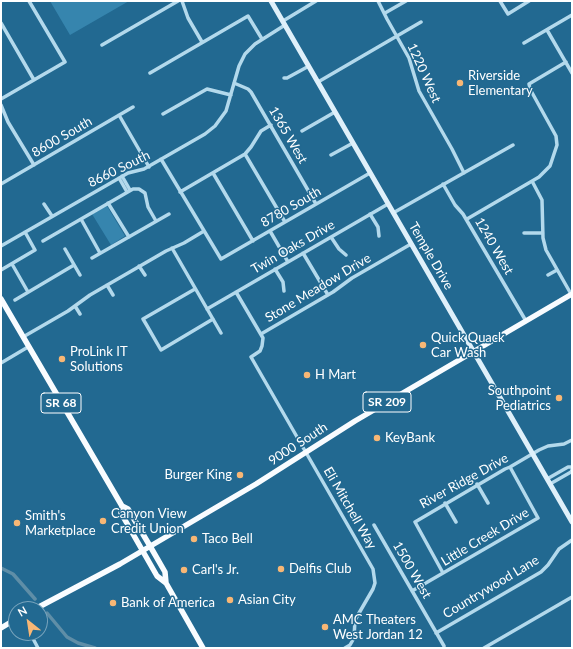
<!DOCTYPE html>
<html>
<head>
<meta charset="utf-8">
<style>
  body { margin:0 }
  #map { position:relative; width:573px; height:649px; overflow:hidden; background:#226991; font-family:Lato,sans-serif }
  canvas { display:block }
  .frame { position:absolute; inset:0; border:2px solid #fff; pointer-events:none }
  .north { position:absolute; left:8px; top:601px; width:40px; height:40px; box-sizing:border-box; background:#226991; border:1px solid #7aa5bd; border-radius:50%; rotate:330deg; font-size:11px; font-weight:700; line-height:16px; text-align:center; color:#fff }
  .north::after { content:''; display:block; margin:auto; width:14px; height:18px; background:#f8b775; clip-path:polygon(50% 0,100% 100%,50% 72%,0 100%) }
</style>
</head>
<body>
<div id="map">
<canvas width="573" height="649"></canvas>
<div class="frame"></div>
<div class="north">N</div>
</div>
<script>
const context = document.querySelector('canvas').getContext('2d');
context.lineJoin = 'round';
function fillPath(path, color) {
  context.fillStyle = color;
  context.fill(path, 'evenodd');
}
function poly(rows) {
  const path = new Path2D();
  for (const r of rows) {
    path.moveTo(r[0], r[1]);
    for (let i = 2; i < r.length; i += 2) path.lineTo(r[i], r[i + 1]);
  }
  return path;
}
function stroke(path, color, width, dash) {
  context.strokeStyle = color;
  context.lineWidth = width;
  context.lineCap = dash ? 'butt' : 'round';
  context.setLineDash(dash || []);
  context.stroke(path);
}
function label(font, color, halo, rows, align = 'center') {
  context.font = font + ' Lato,sans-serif';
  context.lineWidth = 3;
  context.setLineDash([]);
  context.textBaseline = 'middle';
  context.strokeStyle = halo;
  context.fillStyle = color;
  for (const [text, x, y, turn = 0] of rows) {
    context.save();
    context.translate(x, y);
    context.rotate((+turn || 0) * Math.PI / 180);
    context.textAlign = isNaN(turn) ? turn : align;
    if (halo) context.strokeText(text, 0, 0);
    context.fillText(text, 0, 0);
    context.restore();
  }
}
fillPath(poly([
  [50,1,129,1,70,35],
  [107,206,125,236,111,245,92,214]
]), '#3685ae');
stroke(poly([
  [1,568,13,574,35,599],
  [47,613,67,637,78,643,95,648]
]), '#5f8ea7', 3.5);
stroke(poly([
  [182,1,188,18,202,42],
  [378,1,387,19,409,58,419,91,452,149,464,173],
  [500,1,508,14,529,1],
  [385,13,406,1],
  [283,21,316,1],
  [1,23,34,80],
  [547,30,572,73],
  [524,43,572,15],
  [102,45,178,1],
  [150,73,248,16,262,39],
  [284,78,287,78,309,66],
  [318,82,421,22],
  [234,83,248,89,251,92,316,204],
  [1,99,65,62,29,1],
  [1,105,8,122,34,165],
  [163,114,207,89,231,95],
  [119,115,149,167],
  [302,131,335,112],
  [245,154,285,222],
  [331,155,353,143],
  [161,159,221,259,370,173],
  [213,173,253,241],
  [122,176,130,190],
  [119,178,127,192],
  [532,181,542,200,543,238,546,250,571,294],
  [1,184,133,107],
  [443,184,455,205,463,214,526,321],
  [180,192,245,154,251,147,261,131,271,125],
  [108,203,129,237],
  [44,204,52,216],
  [393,213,513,145],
  [370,214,378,227,379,236],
  [81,219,100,253],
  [467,219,539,177,550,166,557,145,556,136,530,89,529,84,566,62],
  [270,231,288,262],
  [524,233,543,233],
  [331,237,339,249,346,255],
  [43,241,133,189,139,189,145,193,148,207,156,221],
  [1,246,128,173,144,169,205,134,215,126,226,111,239,66,245,54,255,44,285,25],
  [172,248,221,333],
  [65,249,80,275],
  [303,253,328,295],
  [92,258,169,214],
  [12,264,28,292],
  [139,266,145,275],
  [275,269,283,282,284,291],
  [1,270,35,250,25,232],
  [548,275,557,270],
  [107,285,113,295],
  [195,289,143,319,146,324,161,350,213,319],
  [236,292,263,338,262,346,260,351,251,357,373,569,375,583,373,589,355,620,354,638,350,645,345,648],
  [15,300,74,265],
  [75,306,80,314],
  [207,309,388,204],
  [261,334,333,292,352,278,411,244],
  [23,337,68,311,90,295,166,251,184,243,204,231],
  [1,363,28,347],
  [547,479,568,467,572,467],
  [477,484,488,503],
  [550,484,571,472,572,470],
  [445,503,456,522],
  [374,525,444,646],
  [443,573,415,522,505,469,510,467,539,450,548,446,564,444,572,440],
  [412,591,538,518,510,467],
  [30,633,38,648],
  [436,633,541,572,548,565,559,549,572,540],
  [484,648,572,597]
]), '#b3d9ec', 3.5);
stroke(poly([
  [271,1,572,522]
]), '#dff0fa', 5);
stroke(poly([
  [1,299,122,506,128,509,150,546,165,572,166,583],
  [122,506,121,513,157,576,166,583,203,648],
  [35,609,120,564,193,521,256,484,355,421,572,294],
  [1,628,16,619]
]), '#f9fcff', 5.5);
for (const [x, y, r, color] of [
  [460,83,4,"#f8b775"],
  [423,345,4,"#f8b775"],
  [62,359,4,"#f8b775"],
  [307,375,4,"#f8b775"],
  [559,398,4,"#f8b775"],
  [377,438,4,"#f8b775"],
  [240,475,4,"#f8b775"],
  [103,521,4,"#f8b775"],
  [17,523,4,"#f8b775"],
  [194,539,4,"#f8b775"],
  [281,569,4,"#f8b775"],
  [184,570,4,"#f8b775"],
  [230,600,4,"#f8b775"],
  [113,603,4,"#f8b775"],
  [325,627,4,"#f8b775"]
]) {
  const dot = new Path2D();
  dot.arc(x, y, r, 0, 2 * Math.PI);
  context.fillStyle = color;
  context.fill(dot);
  stroke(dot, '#226991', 1.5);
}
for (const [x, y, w] of [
  [387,402,48],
  [61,403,40]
]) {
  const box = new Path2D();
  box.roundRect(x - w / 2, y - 10, w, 20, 3);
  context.fillStyle = '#226991';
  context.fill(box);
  stroke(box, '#fff', 1);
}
label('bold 12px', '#fff', null, [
  ["SR 209",387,402],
  ["SR 68",61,403]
]);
label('13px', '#fff', '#226991', [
  ["1220 West",424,73,66],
  ["1365 West",288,135,60],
  ["8600 South",62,137,-30],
  ["8660 South",119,169,-26],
  ["8780 South",291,207,-30],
  ["1240 West",494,246,60],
  ["Twin Oaks Drive",293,247,-30],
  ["Temple Drive",431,256,60],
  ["Stone Meadow Drive",318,288,-31],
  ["9000 South",298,444,-33],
  ["River Ridge Drive",464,481,-29],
  ["Eli Mitchell Way",350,508,60],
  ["Little Creek Drive",485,537,-31],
  ["1500 West",412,570,60],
  ["Countrywood Lane",491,587,-31]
]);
label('13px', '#fff', '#226991', [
  ["Riverside",468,76],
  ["Elementary",468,91],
  ["Quick Quack",431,338],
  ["Car Wash",431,353],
  ["ProLink IT",70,352],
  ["Solutions",70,367],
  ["H Mart",315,375],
  ["Southpoint",551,391,"right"],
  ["Pediatrics",551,406,"right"],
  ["KeyBank",385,438],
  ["Burger King",232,475,"right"],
  ["Canyon View",111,514],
  ["Credit Union",111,529],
  ["Smith's",25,516],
  ["Marketplace",25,531],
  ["Taco Bell",202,539],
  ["Delfis Club",289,569],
  ["Carl's Jr.",192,570],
  ["Asian City",238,600],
  ["Bank of America",121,603],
  ["AMC Theaters",333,620],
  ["West Jordan 12",333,635]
], 'left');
</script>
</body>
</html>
